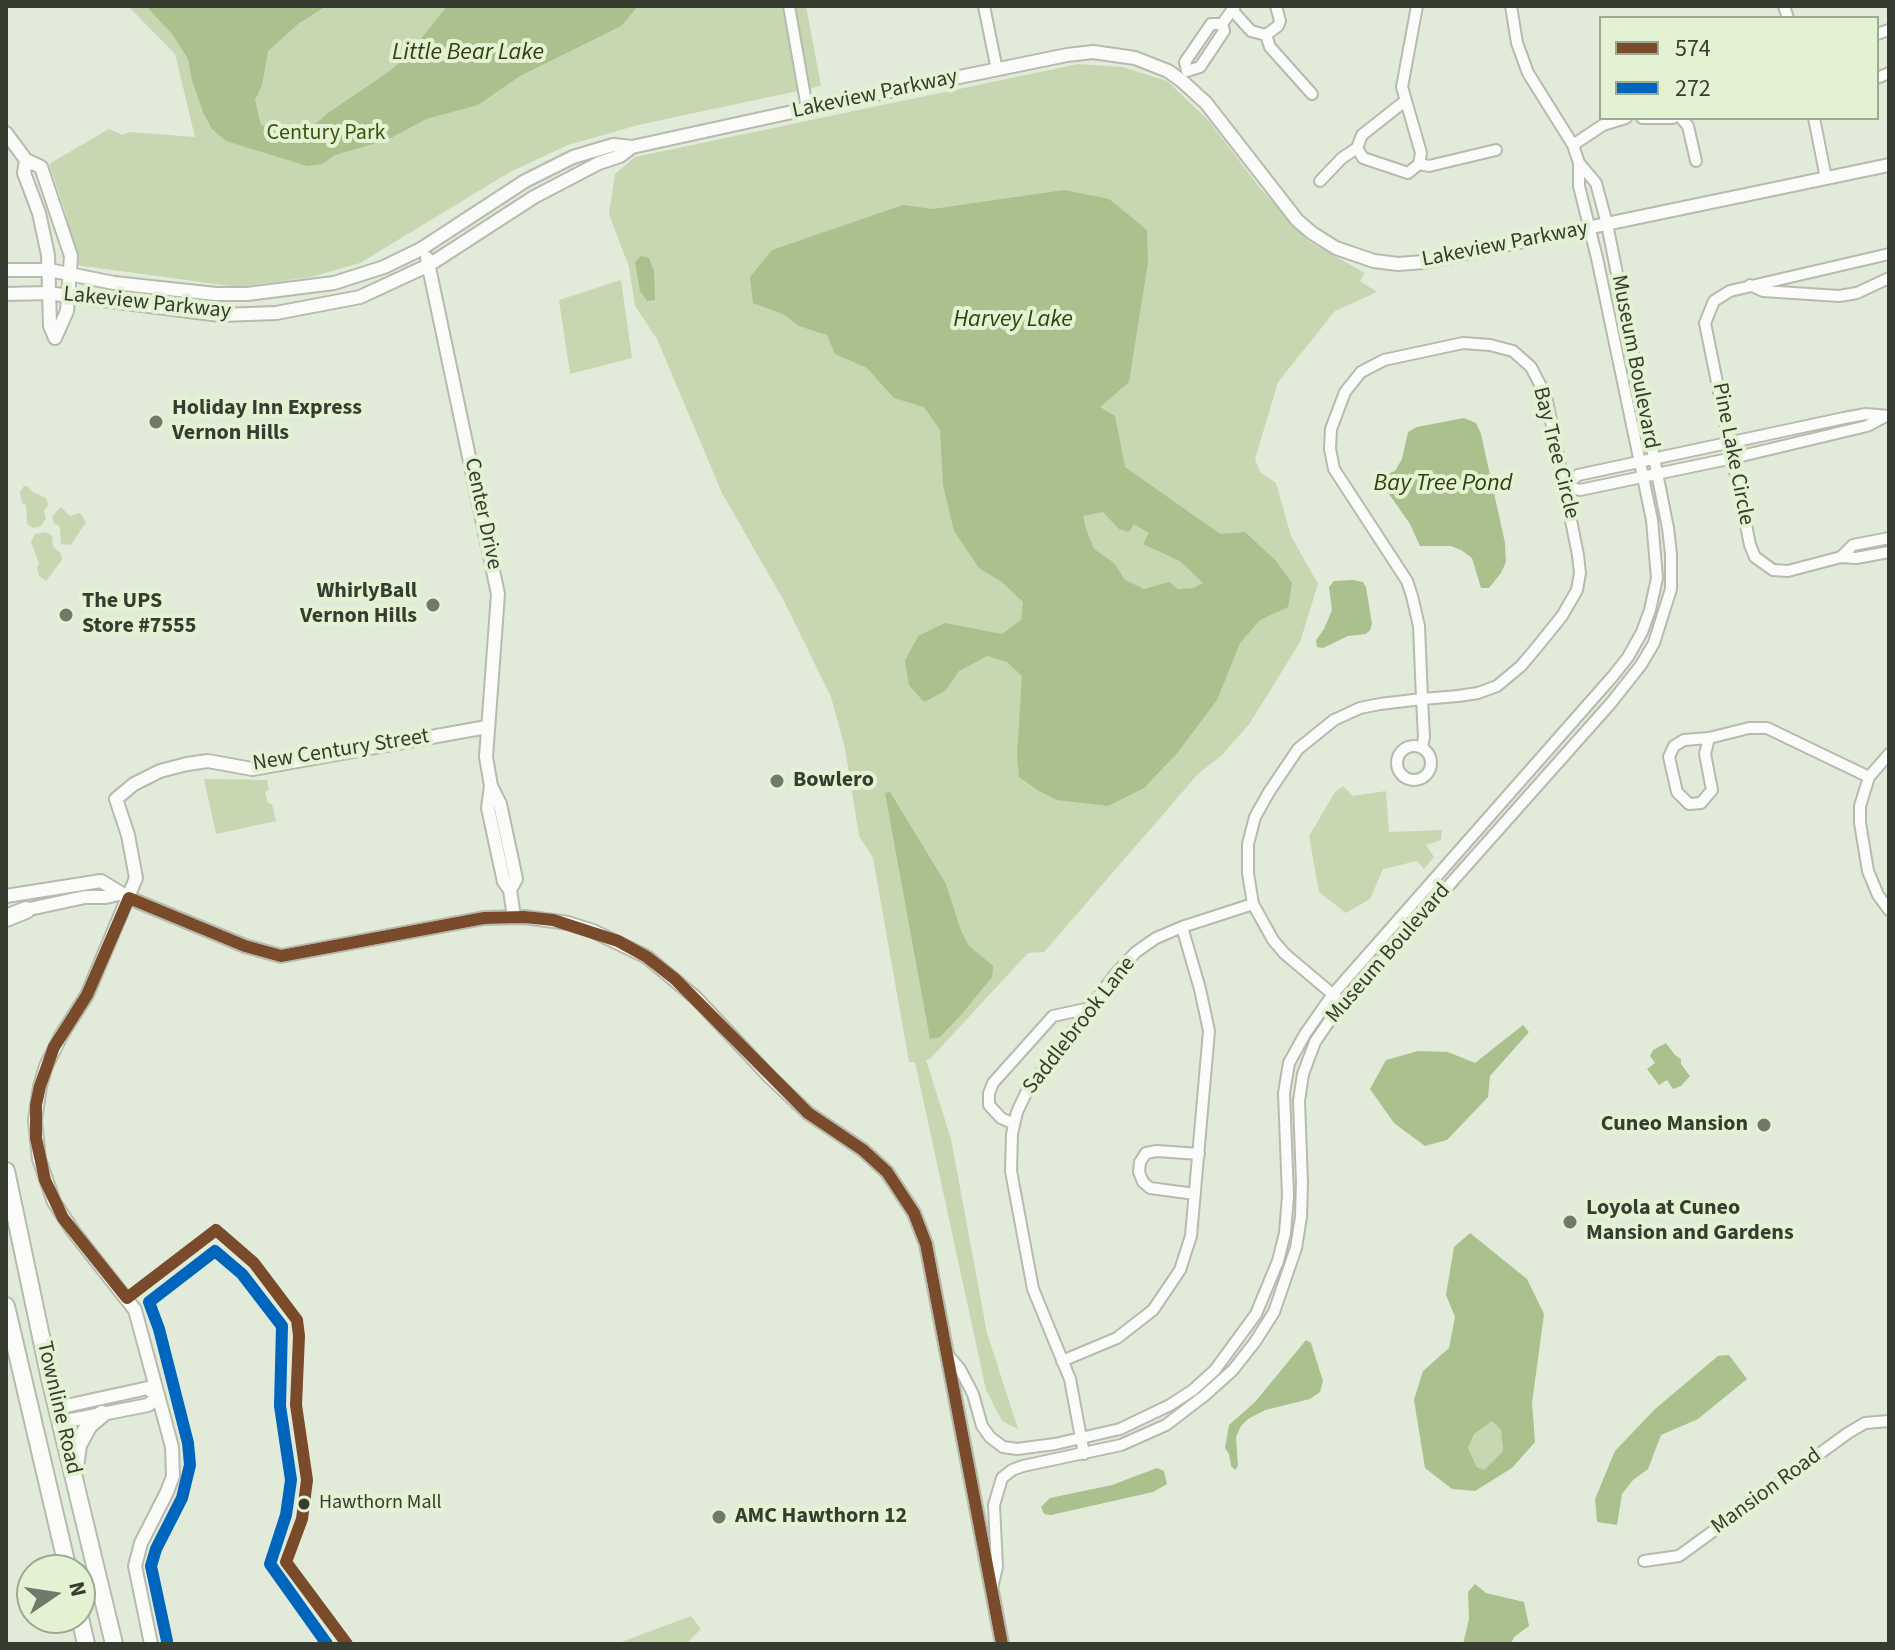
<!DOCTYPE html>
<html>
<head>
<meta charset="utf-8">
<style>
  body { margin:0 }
  #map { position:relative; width:1895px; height:1650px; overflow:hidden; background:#e2ebd9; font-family:"Source Sans 3",sans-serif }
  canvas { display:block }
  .frame { position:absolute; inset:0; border:8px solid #363c2f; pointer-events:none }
  .legend { position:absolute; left:1599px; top:16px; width:280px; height:104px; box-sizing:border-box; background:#e3f2d2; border:2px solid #9ea991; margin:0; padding:10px 14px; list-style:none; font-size:24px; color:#363c2f }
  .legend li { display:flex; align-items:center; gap:16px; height:40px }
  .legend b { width:40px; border:2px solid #9ea991 }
  .north { position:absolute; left:16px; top:1554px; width:80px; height:80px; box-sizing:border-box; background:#e3f2d2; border:2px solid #9ea991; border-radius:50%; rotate:77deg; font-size:22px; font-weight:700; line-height:32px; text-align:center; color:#363c2f }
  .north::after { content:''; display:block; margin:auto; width:28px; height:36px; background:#72796a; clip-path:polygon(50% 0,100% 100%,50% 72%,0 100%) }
</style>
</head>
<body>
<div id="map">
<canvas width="1895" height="1650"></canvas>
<div class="frame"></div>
<ul class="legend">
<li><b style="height:10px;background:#7a4b2a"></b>574</li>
<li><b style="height:10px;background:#0065bd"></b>272</li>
</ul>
<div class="north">N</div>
</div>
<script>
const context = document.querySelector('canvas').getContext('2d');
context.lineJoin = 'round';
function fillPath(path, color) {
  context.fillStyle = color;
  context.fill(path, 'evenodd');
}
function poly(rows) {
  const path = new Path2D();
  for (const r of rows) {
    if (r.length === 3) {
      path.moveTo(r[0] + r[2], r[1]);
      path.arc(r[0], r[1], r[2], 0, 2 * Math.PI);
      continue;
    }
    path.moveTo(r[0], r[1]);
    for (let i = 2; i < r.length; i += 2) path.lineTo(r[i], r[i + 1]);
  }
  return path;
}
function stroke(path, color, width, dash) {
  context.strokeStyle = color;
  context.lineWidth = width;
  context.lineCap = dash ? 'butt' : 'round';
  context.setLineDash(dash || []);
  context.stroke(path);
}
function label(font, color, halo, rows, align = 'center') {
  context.font = font + ' "Source Sans 3",sans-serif';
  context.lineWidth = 8;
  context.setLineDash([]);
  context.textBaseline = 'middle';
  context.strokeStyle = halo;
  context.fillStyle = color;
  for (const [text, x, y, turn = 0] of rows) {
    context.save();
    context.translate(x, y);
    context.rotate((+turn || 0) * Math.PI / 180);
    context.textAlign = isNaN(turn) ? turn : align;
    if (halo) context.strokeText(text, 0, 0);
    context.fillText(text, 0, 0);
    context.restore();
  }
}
fillPath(poly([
  [128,6,806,6,821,86,638,125,568,145,510,172,360,263,311,277,237,287,77,265,66,214,49,164,109,129,122,135,129,132,195,137,175,54],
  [1078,64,1123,67,1167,81,1208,120,1260,188,1308,241,1365,273,1360,281,1377,292,1335,311,1278,382,1255,459,1260,472,1276,483,1291,536,1318,584,1300,642,1250,723,1221,756,1198,774,1044,952,1028,953,930,1059,926,1060,951,1139,987,1333,1018,1429,1002,1421,986,1390,915,1062,909,1062,873,858,859,836,845,748,831,697,784,601,722,493,657,339,635,306,629,267,609,214,615,174,635,157],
  [621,280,632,358,570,374,559,300],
  [24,486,27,486,33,492,46,498,48,505,44,511,46,518,41,526,33,528,27,524,26,505,22,503,20,492],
  [61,507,70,516,80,513,86,522,71,545,61,544,60,527,54,523,52,516],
  [46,532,52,536,53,547,61,553,62,560,46,581,39,576,37,568,39,563,31,542,35,534],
  [204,779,267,780,269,790,265,792,268,803,272,804,276,821,216,834],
  [1343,786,1353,796,1386,791,1389,832,1442,830,1441,840,1426,845,1434,857,1424,869,1417,861,1383,869,1370,899,1346,913,1319,892,1309,836,1335,792],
  [1492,1420,1501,1430,1503,1451,1484,1470,1477,1467,1468,1448,1474,1434],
  [691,1616,701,1629,686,1644,616,1644]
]), '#c6d7b1');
fillPath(poly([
  [146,6,326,6,298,24,268,51,262,85,255,100,261,126,275,124,292,126,306,132,328,113,390,71,409,54,447,6,638,6,621,26,520,76,478,105,426,119,387,140,335,155,322,164,307,166,226,141,212,129,203,112,192,80,188,59,173,35],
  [1064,190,1109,199,1147,230,1148,262,1129,382,1100,407,1115,416,1125,467,1220,534,1245,532,1276,561,1292,583,1288,607,1260,620,1240,643,1217,700,1178,752,1144,788,1108,806,1057,800,1039,791,1019,777,1017,755,1022,676,1007,662,987,656,959,671,945,691,924,702,909,685,905,661,918,636,945,623,1002,634,1021,620,1023,602,1002,582,979,568,954,531,943,485,940,430,924,407,894,398,867,368,835,354,827,335,799,326,783,314,753,303,750,277,772,250,903,205,933,209],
  [1103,512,1119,529,1129,532,1134,524,1149,533,1143,544,1180,561,1203,583,1194,588,1178,589,1169,582,1144,589,1125,580,1114,563,1094,549,1086,529,1083,516],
  [641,256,649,258,654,271,655,300,647,301,640,291,635,262],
  [1464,418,1476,423,1481,434,1505,543,1506,562,1501,573,1489,588,1481,588,1472,558,1461,550,1451,546,1420,546,1410,524,1382,484,1383,476,1395,471,1402,459,1408,432,1417,427],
  [1353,580,1363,582,1366,587,1372,624,1370,630,1366,634,1348,636,1323,648,1317,647,1316,640,1324,629,1332,610,1329,587,1334,581],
  [890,792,946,884,961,931,969,946,993,966,992,977,961,1015,940,1037,930,1039,885,793],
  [1523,1025,1529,1032,1490,1076,1488,1097,1447,1140,1425,1146,1394,1123,1370,1089,1386,1060,1418,1051,1448,1052,1475,1063],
  [1666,1043,1675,1055,1681,1059,1681,1064,1690,1076,1681,1086,1673,1089,1667,1080,1659,1085,1647,1069,1655,1063,1650,1056,1653,1050],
  [1470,1233,1527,1279,1544,1314,1532,1403,1535,1442,1512,1468,1475,1491,1452,1489,1425,1468,1414,1400,1423,1371,1449,1348,1455,1317,1446,1295,1454,1247],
  [1492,1421,1501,1430,1503,1451,1484,1470,1477,1467,1468,1448,1474,1434],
  [1306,1340,1311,1343,1323,1381,1320,1392,1310,1399,1265,1410,1248,1419,1241,1426,1236,1437,1238,1466,1235,1470,1231,1466,1229,1454,1225,1448,1229,1425,1255,1402],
  [1729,1355,1747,1379,1698,1419,1661,1435,1648,1469,1633,1480,1622,1494,1617,1525,1597,1522,1595,1499,1615,1451,1655,1409,1718,1356],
  [1157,1468,1164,1471,1167,1484,1153,1492,1051,1515,1044,1514,1041,1507,1050,1498,1112,1485],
  [1475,1584,1486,1593,1524,1602,1529,1626,1514,1637,1511,1644,1463,1644,1469,1619,1468,1592]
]), '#aac08d');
const minor = poly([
  [789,6,807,108],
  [984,6,997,70],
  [1417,6,1402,87,1421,153,1419,164],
  [1784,6,1788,18],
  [1232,10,1251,31,1266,35],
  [1222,24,1211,24,1185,62,1187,71,1200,67,1224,31,1222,24,1235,6],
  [1877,34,1889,30],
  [1266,35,1270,47,1312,94],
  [1266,35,1278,26,1280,21,1276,6],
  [1877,78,1889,73],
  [1642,118,1673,118],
  [1681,118,1688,126,1696,161],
  [1814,118,1826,178],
  [1573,145,1603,125,1626,118],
  [1357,148,1363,158,1408,173,1419,164,1429,166,1496,150],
  [1320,181,1342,158,1357,148,1362,135,1405,101],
  [1889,254,1730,291,1714,301,1705,323,1750,545,1755,557,1773,570,1788,571,1841,557,1856,558,1889,552],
  [1750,285,1763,291,1839,296,1857,293,1889,278],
  [1565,486,1578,475,1844,418,1866,414,1889,416],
  [1565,486,1580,490,1733,458,1867,426,1884,417],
  [1841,557,1853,545,1889,538],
  [1709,738,1705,754,1712,790,1701,803,1689,804,1677,792,1669,757,1674,746,1684,740,1709,738,1749,728,1767,728,1869,777],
  [1414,763,17],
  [1889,754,1869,777,1860,806,1860,823,1868,871,1878,895,1889,910],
  [1336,997,1285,954,1273,940,1253,904,1248,873,1248,844,1255,817,1269,792,1298,749,1334,720,1360,708,1380,704,1422,699,1458,696,1478,693,1497,686,1521,666,1537,647,1562,616,1577,590,1580,573,1578,555,1546,396,1531,367,1513,351,1490,345,1463,343,1384,360,1361,372,1345,392,1331,429,1330,449,1334,469,1407,581,1412,596,1419,626,1422,699,1424,737,1422,748],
  [1014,1124,1001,1118,989,1105,989,1093,993,1083,1053,1016,1090,1008],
  [1195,1194,1150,1188,1143,1182,1139,1172,1140,1162,1146,1153,1157,1151,1199,1154],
  [948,1355,960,1369,973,1394,982,1426,990,1437,1003,1447,1017,1449,1055,1444,1120,1429,1170,1405,1193,1390,1215,1370,1256,1314,1278,1261,1285,1233,1288,1196,1284,1093,1289,1063,1305,1034,1333,994,1613,676,1628,657,1642,632,1650,610,1657,578,1652,520,1597,258,1579,186,1579,163,1573,145,1528,73,1517,43,1511,6],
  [1062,1361,1117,1338,1153,1310,1180,1270,1191,1236,1209,1031,1200,989,1182,927],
  [1084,1454,1070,1379,1033,1289,1011,1171,1012,1134,1017,1112,1027,1091,1117,972,1136,952,1156,938,1182,927,1253,904],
  [1644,1561,1679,1556,1848,1433,1865,1423,1889,1421],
  [992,1588,997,1567,994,1505,1002,1478,1012,1470,1023,1466,1121,1445,1166,1425,1204,1396,1233,1370,1255,1342,1274,1312,1296,1248,1301,1217,1302,1183,1299,1101,1303,1074,1315,1042,1332,1017,1611,703,1641,665,1654,643,1671,589,1671,554,1668,528,1607,224,1596,183,1579,163]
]);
const tertiary = poly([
  [6,133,26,160,41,167,71,256,67,311,55,338],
  [26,160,24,173,39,213,48,255,50,326,55,338],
  [427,258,498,594,486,757,491,786,500,804,516,879,510,890],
  [6,270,49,270,114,283,216,294,247,294,334,283,384,267,421,249,525,181,573,157,613,145,632,147,847,100,1067,55,1093,52,1135,58,1168,71,1182,81,1206,103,1297,220,1312,233,1336,248,1374,261,1398,264,1424,262,1889,165],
  [6,294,47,293,220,315,276,313,360,297,429,265,534,197,599,163,620,156,632,147],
  [491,786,488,808,504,882,510,890,514,917],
  [6,896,101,881,129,898,245,946,281,956,484,918,524,917,568,923,593,931,647,957,696,998,770,1077,808,1113,863,1150,887,1172,914,1213,926,1244,1002,1644],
  [20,911,85,897,106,897,119,894],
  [57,1408,148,1388,158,1397,148,1405,61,1422],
  [151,1644,135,1566,141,1543,167,1492,173,1476,172,1447,135,1310,73,1231,54,1202,39,1159,35,1120,40,1086,46,1066,62,1034,87,995,136,878,128,835,116,799,134,784,160,771,187,764,208,761,252,769,487,727]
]);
const primary = poly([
  [6,918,26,910],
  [6,1171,50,1379,114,1644],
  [6,1306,68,1570],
  [75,1467,78,1445,89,1425,102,1414],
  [80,1618,86,1644]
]);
stroke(minor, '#b5bbae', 14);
stroke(tertiary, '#b5bbae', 16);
stroke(primary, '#b5bbae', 20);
stroke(minor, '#fbfcf9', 10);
stroke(tertiary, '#fbfcf9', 12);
stroke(primary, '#fbfcf9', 16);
stroke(poly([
  [347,1644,286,1562,302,1519,307,1480,296,1405,299,1336,297,1320,254,1263,216,1230,127,1298,63,1218,45,1180,36,1138,36,1105,40,1086,54,1047,87,995,129,898,245,946,281,956,484,918,524,917,553,920,618,941,647,957,675,979,808,1113,863,1150,887,1172,914,1213,926,1244,1002,1644]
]), '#7a4b2a', 12);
stroke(poly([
  [167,1641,151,1566,156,1549,182,1498,190,1465,188,1443,159,1329,149,1302,215,1251,242,1274,282,1326,280,1406,291,1480,286,1515,270,1564,327,1644]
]), '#0065bd', 12);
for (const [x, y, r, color] of [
  [156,422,8,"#72796a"],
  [433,605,8,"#72796a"],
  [66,615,8,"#72796a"],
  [777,781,8,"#72796a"],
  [1764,1125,8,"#72796a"],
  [1570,1222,8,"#72796a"],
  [304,1504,7,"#363c2f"],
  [719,1517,8,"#72796a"]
]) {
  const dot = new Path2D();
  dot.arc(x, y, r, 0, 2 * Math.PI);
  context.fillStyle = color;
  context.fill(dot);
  stroke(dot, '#e3f2d2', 3);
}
label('20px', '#363c2f', '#e3f2d2', [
  ["Hawthorn Mall",319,1504]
], 'left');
label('22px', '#363c2f', '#e3f2d2', [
  ["Lakeview Parkway",875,95,-12],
  ["Lakeview Parkway",1505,245,-11],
  ["Lakeview Parkway",147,304,6],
  ["Museum Boulevard",1634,362,79],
  ["Bay Tree Circle",1555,453,76],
  ["Pine Lake Circle",1732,454,79],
  ["Center Drive",482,514,78],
  ["New Century Street",341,751,-9],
  ["Museum Boulevard",1389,954,-49],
  ["Saddlebrook Lane",1080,1026,-52],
  ["Townline Road",58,1408,77],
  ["Mansion Road",1767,1492,-36]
]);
label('22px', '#3c540d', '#e3f2d2', [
  ["Century Park",326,134]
]);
label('bold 22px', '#363c2f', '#e3f2d2', [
  ["Holiday Inn Express",172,409],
  ["Vernon Hills",172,434],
  ["WhirlyBall",417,592,"right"],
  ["Vernon Hills",417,617,"right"],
  ["The UPS",82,602],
  ["Store #7555",82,627],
  ["Bowlero",793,781],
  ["Cuneo Mansion",1748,1125,"right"],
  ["Loyola at Cuneo",1586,1209],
  ["Mansion and Gardens",1586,1234],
  ["AMC Hawthorn 12",735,1517]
], 'left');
label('italic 24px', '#2f4112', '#e3f2d2', [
  ["Little Bear Lake",468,54],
  ["Harvey Lake",1013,321],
  ["Bay Tree Pond",1443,485]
]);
</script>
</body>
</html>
